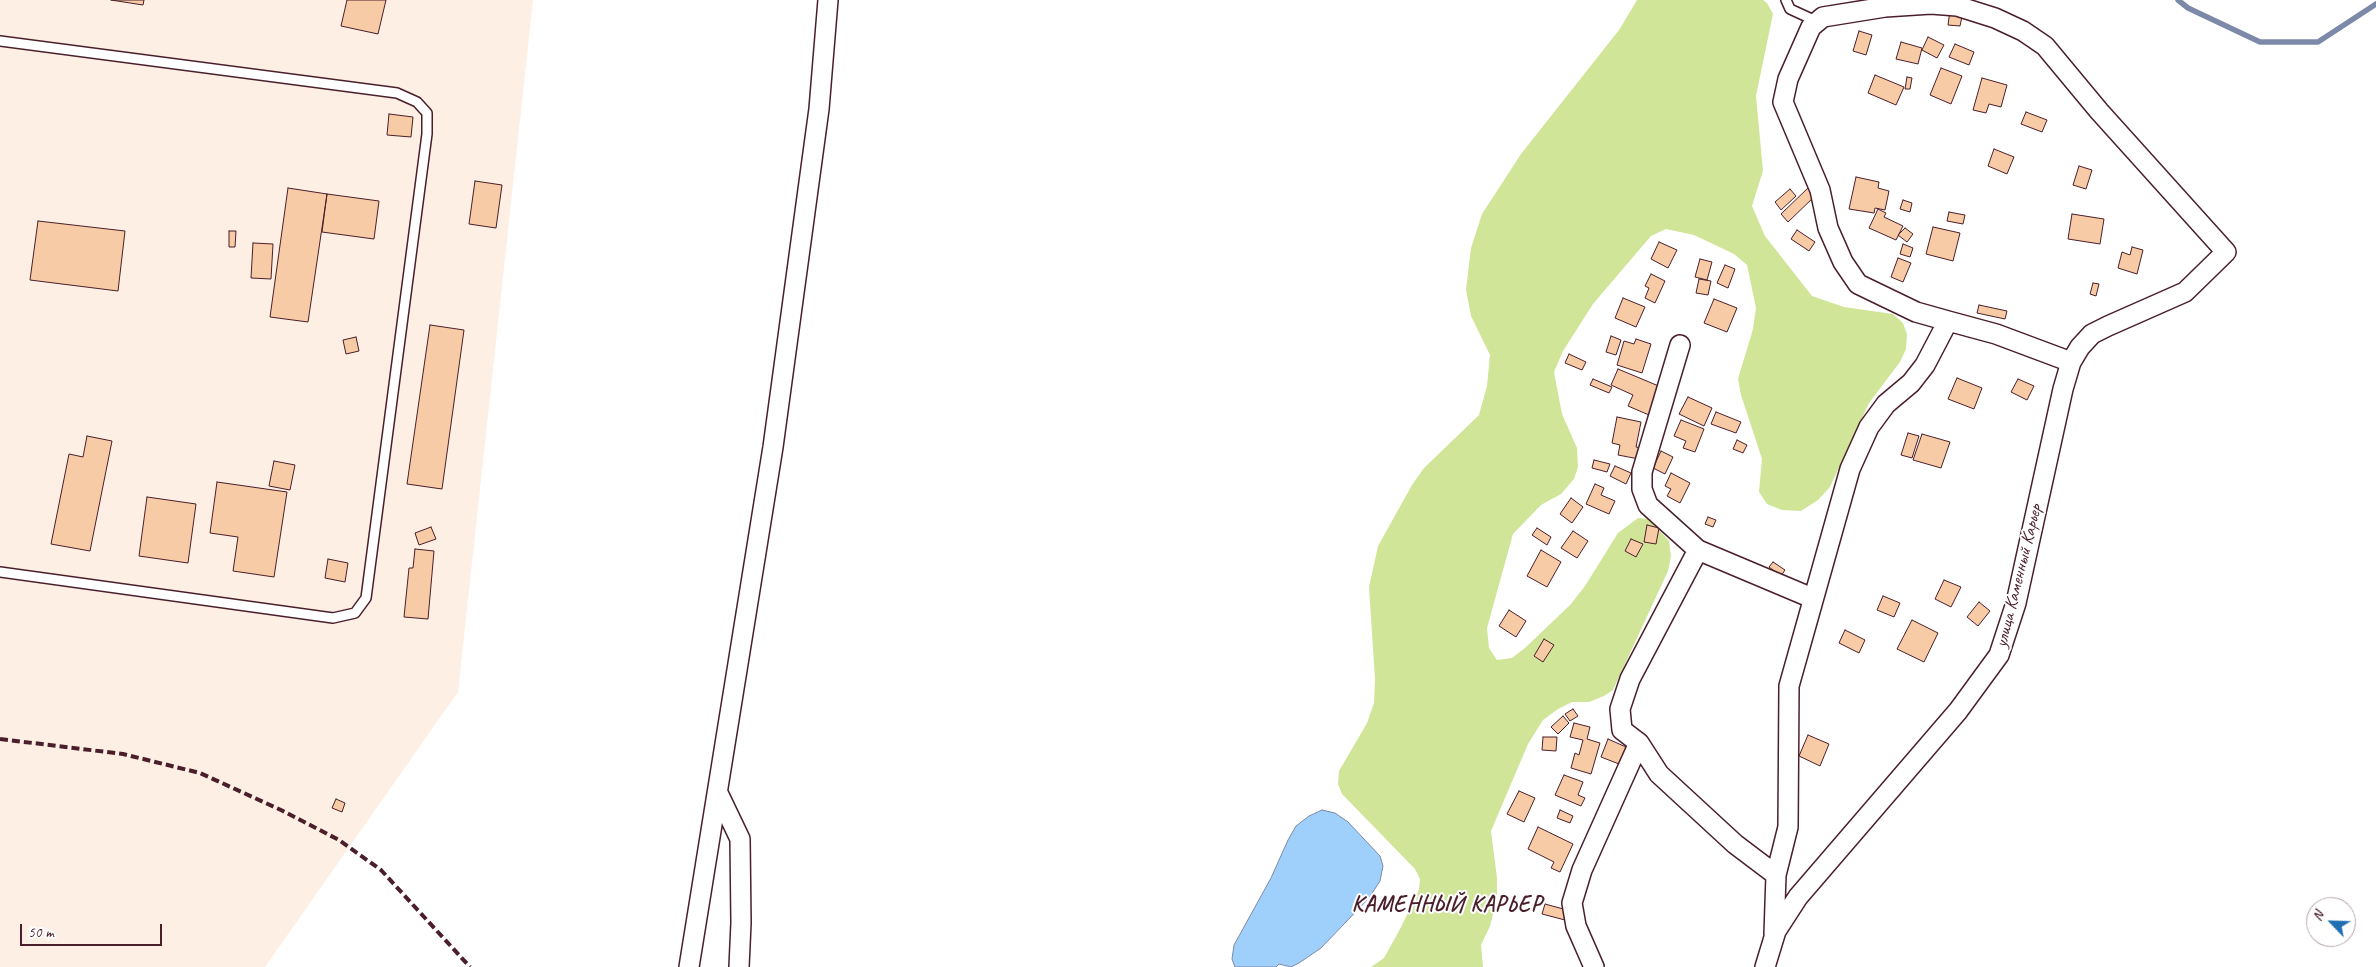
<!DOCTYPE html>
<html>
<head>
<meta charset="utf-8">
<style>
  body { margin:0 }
  #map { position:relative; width:2376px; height:967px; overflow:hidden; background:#fff; font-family:Caveat,sans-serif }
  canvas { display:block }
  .north { position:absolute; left:2306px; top:897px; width:50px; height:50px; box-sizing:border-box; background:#fff; border:1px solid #b7a5aa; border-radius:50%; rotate:294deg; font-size:14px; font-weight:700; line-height:20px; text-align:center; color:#4a1f2b }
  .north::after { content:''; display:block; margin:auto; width:18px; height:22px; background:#1f6fb2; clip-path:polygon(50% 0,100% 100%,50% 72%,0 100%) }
  .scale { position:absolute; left:20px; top:924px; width:142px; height:22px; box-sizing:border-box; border:2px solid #4a1f2b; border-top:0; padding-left:6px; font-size:15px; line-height:18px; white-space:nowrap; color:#4a1f2b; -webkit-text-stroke:4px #fff; paint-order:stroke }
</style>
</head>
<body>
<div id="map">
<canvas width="2376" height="967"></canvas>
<div class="north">N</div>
<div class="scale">50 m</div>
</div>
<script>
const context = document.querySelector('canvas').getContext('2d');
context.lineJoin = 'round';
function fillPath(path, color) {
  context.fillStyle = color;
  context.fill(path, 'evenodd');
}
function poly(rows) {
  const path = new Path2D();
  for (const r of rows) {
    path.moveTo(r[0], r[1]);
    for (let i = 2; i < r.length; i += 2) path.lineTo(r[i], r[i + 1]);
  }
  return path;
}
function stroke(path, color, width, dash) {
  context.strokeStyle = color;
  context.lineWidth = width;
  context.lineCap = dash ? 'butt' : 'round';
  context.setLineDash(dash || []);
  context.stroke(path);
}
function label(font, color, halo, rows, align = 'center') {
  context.font = font + ' Caveat,sans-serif';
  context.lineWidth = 4;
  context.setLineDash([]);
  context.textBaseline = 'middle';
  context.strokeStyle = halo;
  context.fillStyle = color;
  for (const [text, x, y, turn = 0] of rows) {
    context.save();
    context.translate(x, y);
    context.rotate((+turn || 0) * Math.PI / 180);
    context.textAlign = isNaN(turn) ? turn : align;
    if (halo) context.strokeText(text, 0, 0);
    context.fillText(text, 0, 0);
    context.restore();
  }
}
fillPath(poly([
  [0,0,533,0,458,692,265,967,0,967]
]), '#fdefe4');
fillPath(poly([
  [1637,0,1763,0,1767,3,1773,14,1756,96,1763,171,1752,206,1765,236,1812,296,1844,307,1893,314,1903,323,1907,334,1906,349,1900,362,1869,403,1830,487,1818,500,1801,511,1782,510,1767,504,1759,492,1762,459,1741,395,1738,379,1753,329,1756,308,1747,265,1734,254,1694,235,1666,229,1651,236,1593,304,1563,351,1554,372,1562,414,1577,448,1578,467,1574,479,1561,494,1541,505,1513,534,1487,628,1489,648,1497,660,1512,658,1526,647,1571,604,1585,586,1618,533,1638,518,1649,519,1669,541,1671,556,1668,571,1613,690,1604,696,1589,702,1572,702,1558,709,1543,720,1528,744,1491,831,1497,878,1497,899,1490,926,1481,945,1483,967,1371,967,1384,958,1400,929,1419,890,1420,879,1415,869,1342,794,1338,784,1339,771,1367,723,1374,703,1375,679,1369,587,1378,546,1412,485,1424,468,1479,415,1487,386,1490,355,1471,316,1466,290,1471,248,1482,214,1521,154,1619,30]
]), '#d1e599');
const water = poly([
  [1322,810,1335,813,1348,822,1380,856,1383,866,1380,881,1369,898,1321,948,1299,963,1291,967,1279,964,1276,967,1235,967,1232,959,1234,945,1271,878,1288,840,1296,826,1309,816,1322,810]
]);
fillPath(water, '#9fcffb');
stroke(water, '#7d89a8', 1);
stroke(poly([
  [2178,0,2188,8,2260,42,2318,42,2376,4]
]), '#7d89a8', 5.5);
const building = poly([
  [111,0,144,0,143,5,111,0],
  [347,0,386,0,378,34,341,26,347,0],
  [1950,10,1963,12,1960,26,1948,25,1950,10],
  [1859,31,1872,35,1866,55,1853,51,1859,31],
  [1928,37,1944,45,1937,58,1922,50,1928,37],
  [1901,42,1922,48,1918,64,1896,59,1901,42],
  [1955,44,1974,52,1969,65,1949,57,1955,44],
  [1941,68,1962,76,1951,104,1930,95,1941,68],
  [1875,75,1904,87,1896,105,1868,93,1875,75],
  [1907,77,1912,78,1910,89,1905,89,1907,77],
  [1982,78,2007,85,2001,107,1989,104,1986,113,1973,110,1982,78],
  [2026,112,2047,120,2042,132,2021,124,2026,112],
  [389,114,413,117,411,137,387,135,389,114],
  [1994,149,2014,157,2007,174,1988,166,1994,149],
  [2079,166,2092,170,2086,189,2073,185,2079,166],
  [1856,177,1879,182,1878,188,1889,191,1885,210,1875,208,1874,213,1849,209,1856,177],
  [475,181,502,185,496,228,469,224,475,181],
  [288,188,327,194,308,322,270,317,288,188],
  [1808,188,1815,196,1788,222,1781,214,1808,188],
  [1790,189,1796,196,1781,210,1775,202,1790,189],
  [327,194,379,201,374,239,322,232,327,194],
  [1903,200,1912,203,1910,212,1900,209,1903,200],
  [1878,209,1886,213,1884,217,1903,226,1896,240,1869,228,1878,209],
  [1949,212,1965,215,1963,224,1947,221,1949,212],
  [2072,214,2104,219,2100,244,2068,239,2072,214],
  [38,221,125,231,118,291,30,280,38,221],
  [1933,227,1960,233,1953,261,1926,254,1933,227],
  [1905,228,1913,234,1907,242,1898,235,1905,228],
  [1797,230,1815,242,1809,251,1791,239,1797,230],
  [229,231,236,231,235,247,229,247,229,231],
  [1659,242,1677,250,1668,268,1651,259,1659,242],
  [253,243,273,244,271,279,251,278,253,243],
  [1903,244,1913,248,1910,257,1900,254,1903,244],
  [2132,247,2143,250,2137,274,2118,268,2122,252,2130,255,2132,247],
  [1898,258,1911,263,1903,282,1891,277,1898,258],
  [1700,259,1712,262,1707,280,1695,277,1700,259],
  [1725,265,1735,269,1728,288,1717,283,1725,265],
  [1651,274,1665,281,1655,303,1645,298,1649,288,1645,286,1651,274],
  [1699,279,1711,281,1708,295,1696,293,1699,279],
  [2093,283,2099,284,2096,296,2090,294,2093,283],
  [1623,298,1645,307,1636,327,1615,318,1623,298],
  [1714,299,1737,308,1727,332,1704,323,1714,299],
  [1979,305,2007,311,2005,319,1977,313,1979,305],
  [430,325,464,330,442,489,407,484,430,325],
  [1611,336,1621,340,1616,355,1606,352,1611,336],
  [356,337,359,351,346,354,343,340,356,337],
  [1636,339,1651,344,1642,373,1617,365,1624,341,1634,344,1636,339],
  [1569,354,1586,362,1582,370,1565,363,1569,354],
  [1618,369,1661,387,1649,415,1628,406,1633,395,1611,385,1618,369],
  [1957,378,1982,388,1974,409,1948,399,1957,378],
  [1593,379,1612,387,1609,393,1590,385,1593,379],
  [2018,379,2034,386,2027,400,2011,392,2018,379],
  [1688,397,1712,408,1704,426,1679,414,1688,397],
  [1716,412,1741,422,1736,433,1711,424,1716,412],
  [1617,417,1641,422,1636,447,1641,448,1639,459,1618,455,1620,445,1612,443,1617,417],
  [1681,420,1704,429,1695,452,1683,448,1686,441,1674,436,1681,420],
  [1908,433,1919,436,1912,458,1901,455,1908,433],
  [1922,434,1950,442,1941,468,1913,460,1922,434],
  [87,436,112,441,90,551,51,544,69,454,83,457,87,436],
  [1737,440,1747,445,1743,453,1733,449,1737,440],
  [1661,451,1673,457,1665,474,1653,468,1661,451],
  [1594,460,1610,464,1607,472,1592,468,1594,460],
  [274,461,295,465,290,490,269,486,274,461],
  [1615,466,1631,473,1626,484,1610,476,1615,466],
  [1671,473,1690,483,1680,503,1667,496,1671,489,1665,486,1671,473],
  [217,482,287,492,274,577,233,571,238,537,210,533,217,482],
  [1595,484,1604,488,1601,495,1615,501,1609,514,1586,504,1595,484],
  [147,497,196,504,188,563,139,556,147,497],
  [1571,498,1583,507,1572,523,1560,514,1571,498],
  [1708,517,1716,520,1713,527,1705,524,1708,517],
  [1647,525,1659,528,1656,544,1644,542,1647,525],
  [431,527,436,539,419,545,415,533,431,527],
  [1537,528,1551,537,1547,545,1532,535,1537,528],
  [1573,531,1588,541,1577,558,1561,548,1573,531],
  [1631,539,1643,544,1636,557,1625,551,1631,539],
  [415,549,434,551,428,619,404,617,409,568,413,568,415,549],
  [1541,550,1561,562,1547,587,1527,576,1541,550],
  [328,559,348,563,345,582,325,578,328,559],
  [1773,562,1785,570,1781,576,1769,567,1773,562],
  [1944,580,1961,587,1951,607,1935,599,1944,580],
  [1883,596,1900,603,1894,617,1877,610,1883,596],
  [1979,602,1990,611,1978,626,1967,617,1979,602],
  [1509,610,1526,621,1516,637,1499,626,1509,610],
  [1912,620,1938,633,1924,662,1897,649,1912,620],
  [1845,630,1865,640,1859,653,1839,643,1845,630],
  [1544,639,1554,645,1543,662,1534,656,1544,639],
  [1573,709,1578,716,1570,721,1565,714,1573,709],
  [1563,716,1569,723,1558,734,1551,727,1563,716],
  [1574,723,1590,727,1587,739,1600,743,1591,774,1571,768,1575,753,1579,755,1583,740,1570,737,1574,723],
  [1808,735,1829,744,1820,766,1799,756,1808,735],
  [1543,737,1557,737,1556,751,1542,750,1543,737],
  [1608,739,1626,747,1619,764,1601,757,1608,739],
  [1564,775,1583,782,1578,795,1585,798,1581,806,1555,795,1564,775],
  [1519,791,1535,798,1524,822,1507,814,1519,791],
  [336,799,345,803,342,812,332,808,336,799],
  [1560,810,1573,816,1570,823,1557,818,1560,810],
  [1538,827,1573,844,1560,872,1551,868,1554,862,1528,849,1538,827],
  [1545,904,1567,910,1565,920,1542,914,1545,904]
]);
fillPath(building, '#f7cba5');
stroke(building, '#4a1f2b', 1);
const lane = poly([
  [1786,0,1790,9,1816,21],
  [0,41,397,93,417,102,427,113,427,134,366,598,355,613,333,618,0,572]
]);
const street = poly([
  [1680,345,1642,472,1642,489,1648,505,1698,550,1812,598],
  [1698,550,1630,679,1620,709,1622,730,1639,743,1659,774,1735,844,1776,875],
  [718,793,740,839,741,923,739,967],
  [1774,934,1776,875,1788,827,1789,686,1850,469,1869,427,1886,404,1911,383,1925,365,1948,321,1996,334,2071,362],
  [689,967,773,447,819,109,828,0],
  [1594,967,1576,926,1572,903,1582,870,1639,743],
  [1765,967,1776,931,1798,897,1958,711,1999,655,2016,603,2063,389,2071,362,2080,347,2092,334,2108,326,2185,292,2226,252,2099,111,2045,46,2023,31,1995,18,1957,6,1931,4,1885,7,1823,17,1811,27,1788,79,1783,102,1820,190,1828,228,1843,262,1858,284,1916,312,1948,321]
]);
stroke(lane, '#4a1f2b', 12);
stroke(street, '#4a1f2b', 22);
stroke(lane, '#fff', 9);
stroke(street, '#fff', 19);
stroke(poly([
  [0,739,123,754,200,773,281,810,339,840,381,870,470,967]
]), '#4a1f2b', 4, [8, 4]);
label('18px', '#4a1f2b', '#fff', [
  ["улица Каменный Карьер",2019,576,-76]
]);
context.letterSpacing = '1px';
label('bold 22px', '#4a1f2b', '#fff', [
  ["КАМЕННЫЙ КАРЬЕР",1447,905]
]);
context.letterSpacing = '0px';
</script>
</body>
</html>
